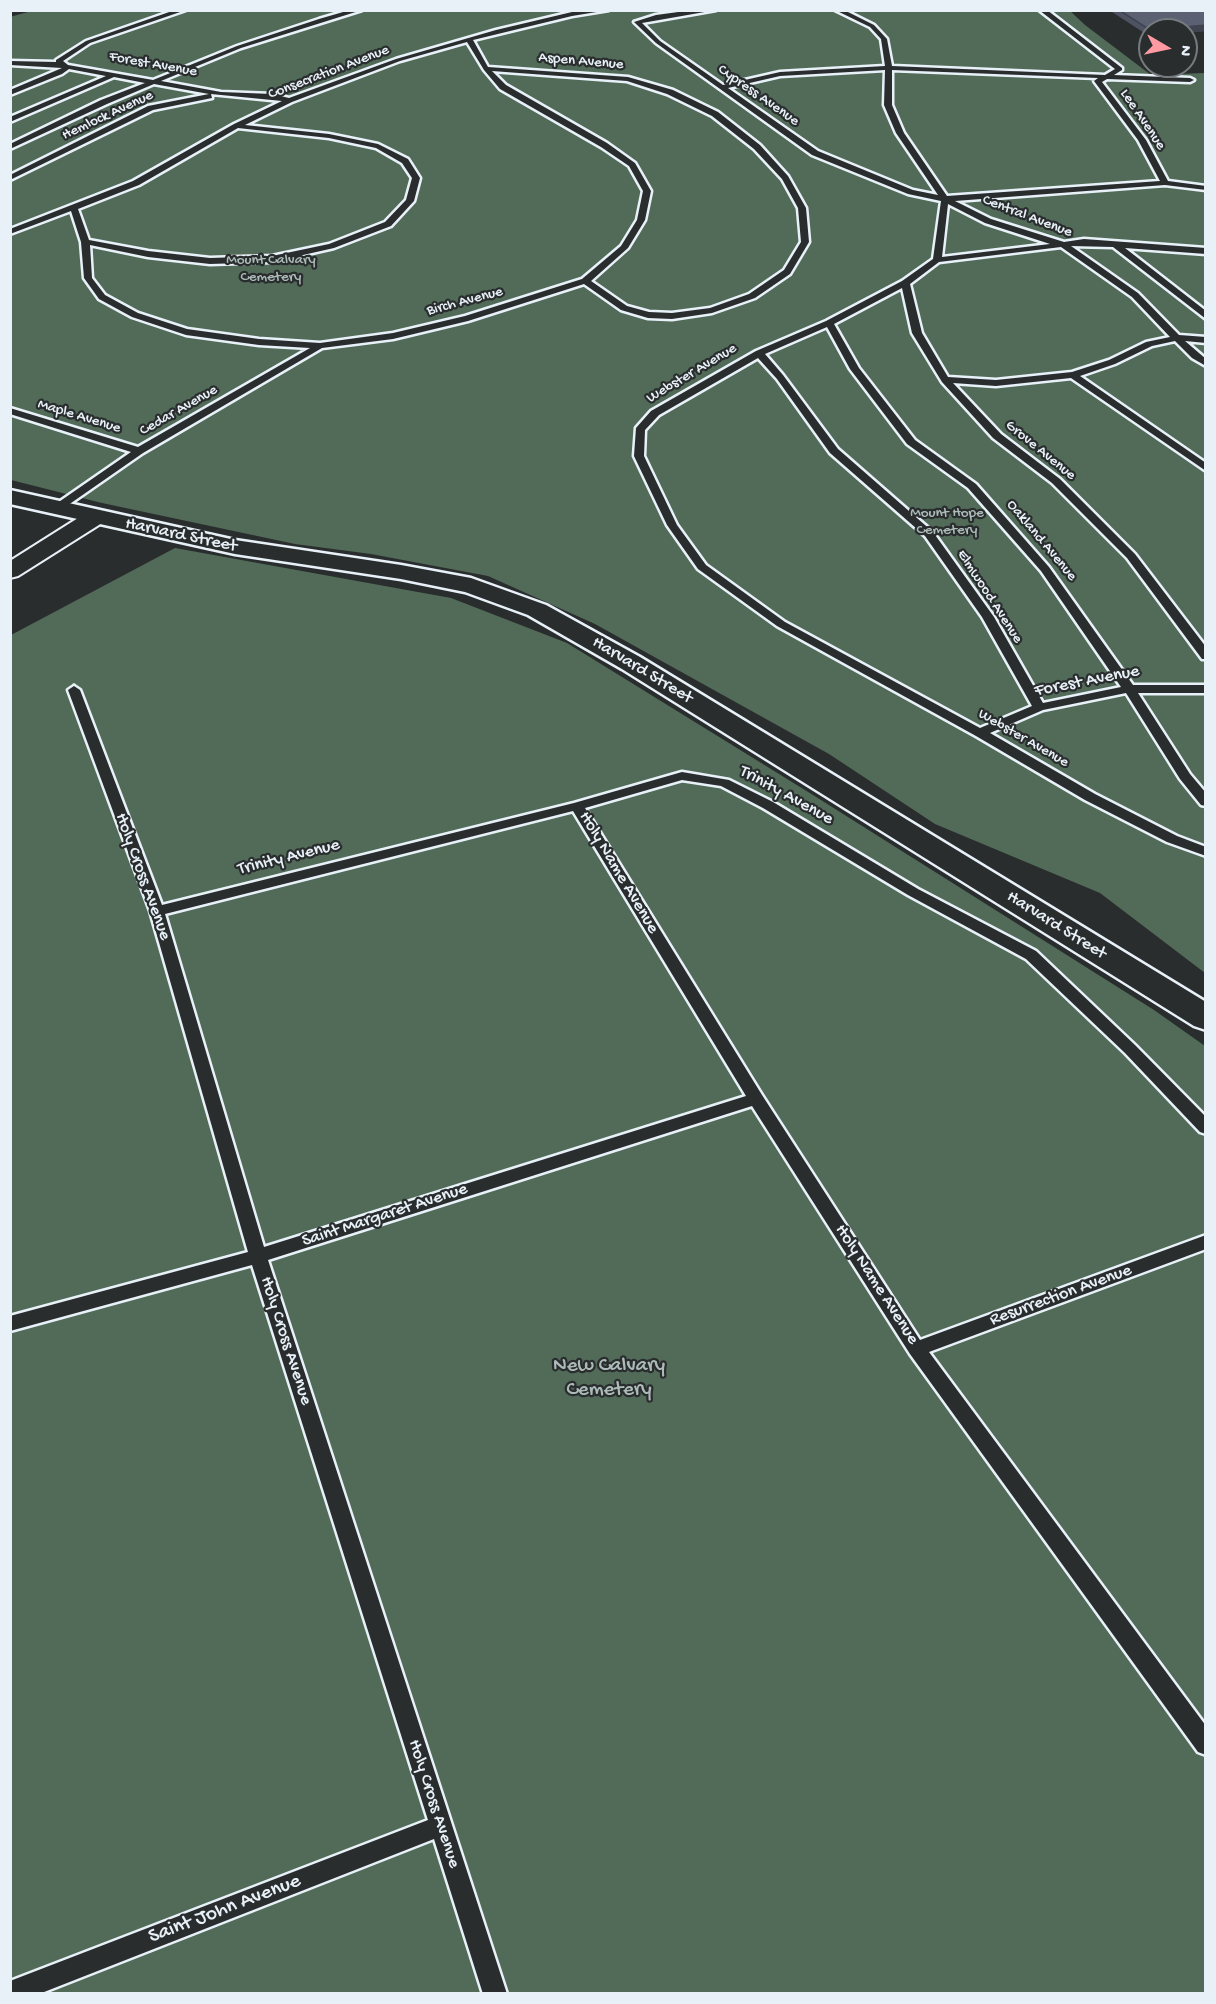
<!DOCTYPE html>
<html>
<head>
<meta charset="utf-8">
<style>
  body { margin:0 }
  #map { position:relative; width:1216px; height:2004px; overflow:hidden; background:#2a2d2e; font-family:"Gochi Hand",sans-serif }
  canvas { display:block }
  .frame { position:absolute; inset:0; border:12px solid #e8f1f8; pointer-events:none }
  .north { position:absolute; left:1138px; top:18px; width:60px; height:60px; box-sizing:border-box; background:#2a2d2e; border:2px solid #767b7f; border-radius:50%; rotate:99deg; font-size:16px; font-weight:700; line-height:24px; text-align:center; color:#e8f1f8 }
  .north::after { content:''; display:block; margin:auto; width:21px; height:27px; background:#ff9aa2; clip-path:polygon(50% 0,100% 100%,50% 72%,0 100%) }
</style>
</head>
<body>
<div id="map">
<canvas width="1216" height="2004"></canvas>
<div class="frame"></div>
<div class="north">N</div>
</div>
<script>
const context = document.querySelector('canvas').getContext('2d');
context.lineJoin = 'round';
function fillPath(path, color) {
  context.fillStyle = color;
  context.fill(path, 'evenodd');
}
function poly(rows) {
  const path = new Path2D();
  for (const r of rows) {
    path.moveTo(r[0], r[1]);
    for (let i = 2; i < r.length; i += 2) path.lineTo(r[i], r[i + 1]);
  }
  return path;
}
function stroke(path, color, width, dash) {
  context.strokeStyle = color;
  context.lineWidth = width;
  context.lineCap = dash ? 'butt' : 'round';
  context.setLineDash(dash || []);
  context.stroke(path);
}
function label(font, color, halo, rows, align = 'center') {
  context.font = font + ' "Gochi Hand",sans-serif';
  context.lineWidth = 4.5;
  context.setLineDash([]);
  context.textBaseline = 'middle';
  context.strokeStyle = halo;
  context.fillStyle = color;
  for (const [text, x, y, turn = 0] of rows) {
    context.save();
    context.translate(x, y);
    context.rotate((+turn || 0) * Math.PI / 180);
    context.textAlign = isNaN(turn) ? turn : align;
    if (halo) context.strokeText(text, 0, 0);
    context.fillText(text, 0, 0);
    context.restore();
  }
}
fillPath(poly([
  [35,10,1069,10,1085,25,1151,75,1205,73,1205,973,1100,893,935,824,829,754,595,624,488,576,371,554,295,544,102,503,11,480,10,17],
  [175,548,451,598,567,643,813,795,1154,1010,1205,1046,1205,1993,11,1994,11,635]
]), '#526b59');
const lane = poly([
  [175,10,186,10,90,43,63,61,68,65,153,80,237,46,319,19,350,10,362,10,241,48,161,81,221,92,272,94,289,98,396,59,496,30,572,12,609,10,572,16,473,40,488,67,628,77,673,90,718,112,760,145,788,176,806,208,809,242,790,274,755,298,712,313,672,319,648,318,621,310,584,284,468,321,393,339,322,348,143,453,61,510,53,510,53,506,131,452,10,414,10,408,138,447,310,348,259,345,186,335,132,317,99,299,84,278,81,242,71,211,10,234,10,229,133,181,234,124,282,101,211,94,212,98,153,110,10,180,10,175,148,106,209,94,154,84,107,104,10,149,10,144,101,100,145,83,114,77,10,122,10,117,106,76,69,69,62,74,10,95,10,90,62,68,10,65,10,61,56,62,56,60,86,41,175,10],
  [467,42,484,70,500,89,601,147,629,166,643,191,637,220,621,246,582,279,465,316,393,333,320,343,259,339,187,329,138,313,105,295,92,278,90,245,148,257,210,264,272,262,334,248,391,226,414,201,420,178,408,159,378,144,329,134,245,125,292,102,400,61,467,42],
  [492,71,627,81,667,94,712,116,754,149,782,179,798,208,801,242,784,270,749,294,710,308,672,313,649,312,627,306,591,281,628,248,645,220,651,191,635,163,607,143,506,85,492,71],
  [238,128,329,138,376,148,402,163,412,178,406,200,385,222,329,244,272,256,210,258,148,251,89,240,78,209,139,185,238,128],
  [693,10,716,10,642,23,660,41,723,85,780,72,885,66,881,39,870,27,835,10,844,10,874,25,887,39,892,66,1105,75,1115,69,1039,10,1047,10,1122,68,1122,70,1114,75,1190,78,1194,80,1190,82,1107,79,1102,82,1146,140,1168,181,1206,186,1206,190,1165,185,955,201,991,219,1064,242,1084,239,1206,248,1206,254,1125,248,1206,311,1206,319,1113,247,1071,246,1138,293,1179,335,1206,337,1206,343,1185,341,1206,359,1206,366,1192,358,1175,341,1152,346,1115,364,1080,376,1206,463,1206,471,1071,378,996,386,953,383,1001,434,1060,479,1135,554,1206,647,1206,659,1202,659,1127,558,1052,483,993,438,942,382,912,333,902,288,834,324,859,368,915,440,976,484,1049,567,1133,685,1206,685,1206,693,1138,693,1190,774,1206,793,1206,806,1201,805,1180,779,1126,693,1043,710,990,733,1095,794,1177,836,1206,847,1206,856,1167,842,1085,800,976,736,777,626,698,569,667,525,634,456,636,428,651,411,756,351,826,321,902,281,933,259,941,201,908,194,812,155,656,43,634,22,656,15,693,10],
  [885,70,884,105,896,133,938,195,913,190,818,151,728,88,780,76,885,70],
  [892,70,1098,78,1094,81,1138,140,1160,181,947,196,904,133,892,105,892,70],
  [948,204,985,223,1050,244,942,257,948,204],
  [1061,247,1132,297,1170,337,1146,342,1109,360,1072,372,996,380,948,377,922,333,910,284,939,262,1061,247],
  [827,327,850,369,907,444,968,488,1041,571,1121,687,1043,703,994,617,933,532,838,449,783,375,765,354,827,327],
  [758,358,777,379,830,453,925,536,982,617,1032,706,980,728,785,622,706,565,677,525,644,456,645,430,659,415,758,358],
  [74,686,80,690,162,905,574,803,682,772,729,780,773,802,918,889,1036,951,1135,1045,1206,1117,1206,1134,1200,1132,1125,1053,1026,959,908,895,763,808,721,786,682,780,585,808,762,1095,920,1340,1206,1235,1206,1249,929,1352,1206,1726,1206,1755,1198,1752,910,1354,752,1106,268,1260,507,1994,483,1994,434,1839,39,1994,10,1994,10,1981,428,1820,252,1265,10,1331,10,1316,248,1252,150,911,68,690,74,686],
  [573,811,746,1096,264,1247,165,914,573,811]
]);
const street = poly([
  [94,512,102,513,105,518,102,523,18,576,10,578,10,561,86,513,94,512]
]);
const secondary = poly([
  [10,490,235,540,401,565,471,578,546,605,640,657,1206,1002,1206,1030,1194,1026,622,669,528,615,465,592,401,579,235,554,10,504,10,490]
]);
stroke(lane, '#e8f1f8', 5);
stroke(street, '#e8f1f8', 4);
stroke(secondary, '#e8f1f8', 5);
fillPath(lane, '#2a2d2e');
fillPath(street, '#2a2d2e');
fillPath(secondary, '#2a2d2e');
fillPath(poly([
  [1109,10,1206,10,1206,31,1186,33,1186,30,1150,30,1150,36,1149,36]
]), '#4e5363');
fillPath(poly([
  [1206,25,1206,31,1186,33,1186,30,1150,30,1150,36,1149,36,1150,30]
]), '#404450');
const building = poly([
  [1119,10,1206,10,1206,25,1150,30,1119,10]
]);
fillPath(building, '#5b6173');
stroke(building, '#404450', 1.5);
label('15px', '#e8f1f8', '#2a2d2e', [
  ["Aspen Avenue",581,62,5],
  ["Forest Avenue",153,65,10],
  ["Consecration Avenue",329,73,-21],
  ["Cypress Avenue",758,96,35],
  ["Hemlock Avenue",108,116,-25],
  ["Lee Avenue",1142,120,56],
  ["Central Avenue",1027,217,21],
  ["Birch Avenue",465,302,-15],
  ["Webster Avenue",692,374,-31],
  ["Cedar Avenue",179,411,-30],
  ["Maple Avenue",79,417,17],
  ["Grove Avenue",1040,451,39],
  ["Oakland Avenue",1041,541,50],
  ["Elmwood Avenue",989,597,57],
  ["Webster Avenue",1023,739,30]
]);
label('15px', '#acbbb8', '#2a2d2e', [
  ["Mount Calvary",271,261],
  ["Cemetery",271,278],
  ["Mount Hope",947,514],
  ["Cemetery",947,531]
]);
label('18px', '#e8f1f8', '#2a2d2e', [
  ["Harvard Street",181,536,12],
  ["Harvard Street",642,671,31],
  ["Forest Avenue",1087,682,-11],
  ["Trinity Avenue",786,796,29],
  ["Trinity Avenue",289,858,-14],
  ["Holy Name Avenue",618,873,59],
  ["Holy Cross Avenue",142,877,70],
  ["Harvard Street",1056,926,32],
  ["Saint Margaret Avenue",385,1216,-18],
  ["Holy Name Avenue",876,1285,57],
  ["Resurrection Avenue",1061,1296,-20],
  ["Holy Cross Avenue",285,1341,72],
  ["Holy Cross Avenue",433,1804,72]
]);
label('21px', '#acbbb8', '#2a2d2e', [
  ["New Calvary",609,1367],
  ["Cemetery",609,1391]
]);
label('21px', '#e8f1f8', '#2a2d2e', [
  ["Saint John Avenue",225,1910,-21]
]);
</script>
</body>
</html>
